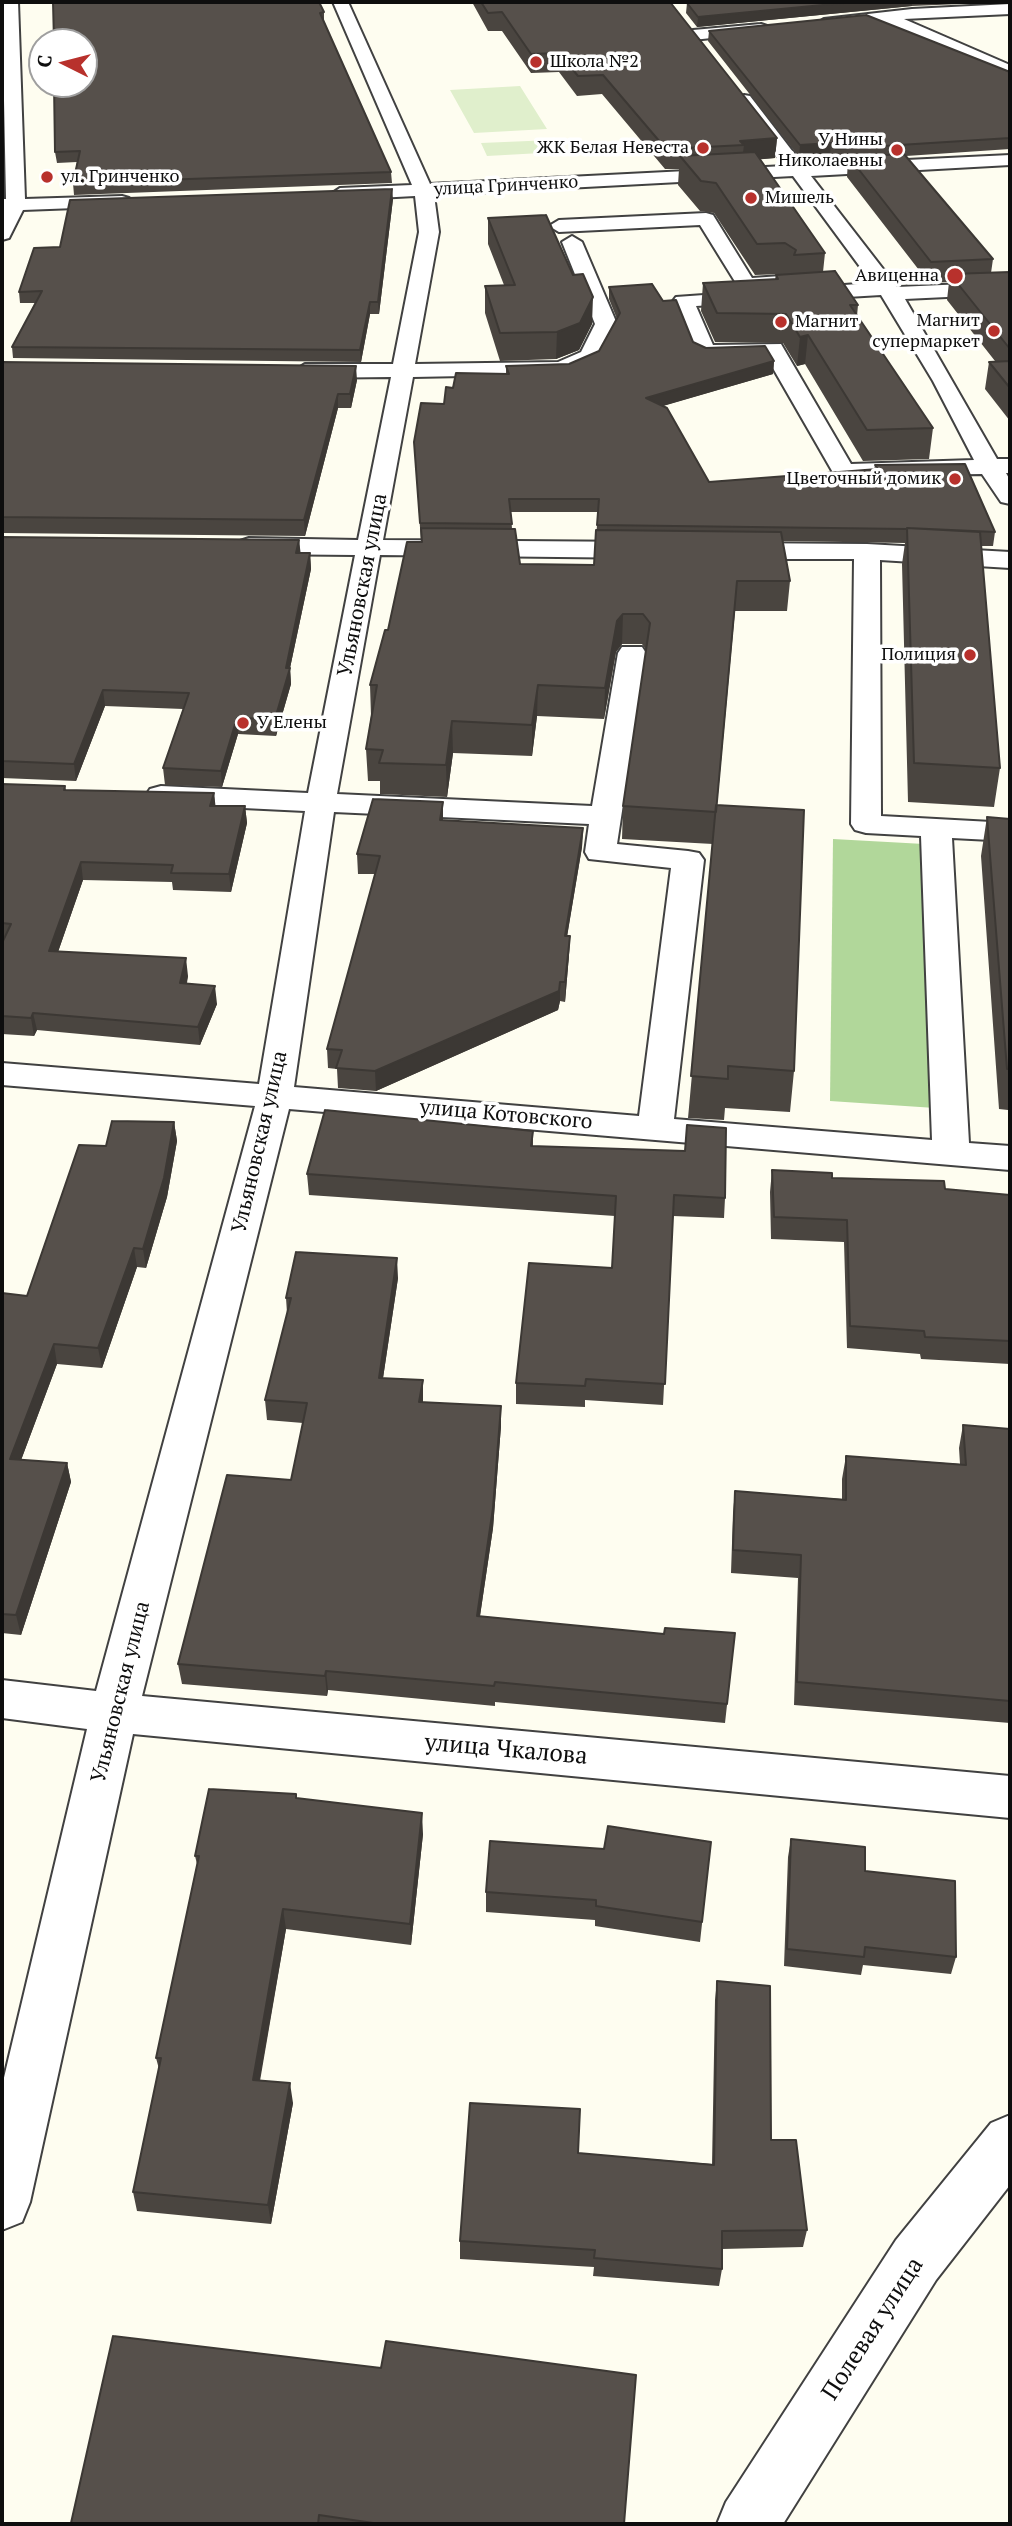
<!DOCTYPE html>
<html>
<head>
<meta charset="utf-8">
<style>
  body { margin:0 }
  #map { position:relative; width:1012px; height:2526px; overflow:hidden; background:#fefdf0; font-family:"PT Serif",serif }
  canvas { display:block }
  .frame { position:absolute; inset:0; border:4px solid #0e0e0e; pointer-events:none }
  .north { position:absolute; left:28px; top:28px; width:70px; height:70px; box-sizing:border-box; background:#fff; border:2px solid #9f9f9f; border-radius:50%; rotate:276deg; font-size:19px; font-weight:700; line-height:28px; text-align:center; color:#0e0e0e }
  .north::after { content:''; display:block; margin:auto; width:24px; height:32px; background:#b8312c; clip-path:polygon(50% 0,100% 100%,50% 72%,0 100%) }
</style>
</head>
<body>
<div id="map">
<canvas width="1012" height="2526"></canvas>
<div class="frame"></div>
<div class="north">С</div>
</div>
<script>
const context = document.querySelector('canvas').getContext('2d');
context.lineJoin = 'round';
function fillPath(path, color) {
  context.fillStyle = color;
  context.fill(path, 'evenodd');
}
function poly(rows) {
  const path = new Path2D();
  for (const r of rows) {
    path.moveTo(r[0], r[1]);
    for (let i = 2; i < r.length; i += 2) path.lineTo(r[i], r[i + 1]);
  }
  return path;
}
function stroke(path, color, width, dash) {
  context.strokeStyle = color;
  context.lineWidth = width;
  context.lineCap = dash ? 'butt' : 'round';
  context.setLineDash(dash || []);
  context.stroke(path);
}
function label(font, color, halo, rows, align = 'center') {
  context.font = font + ' "PT Serif",serif';
  context.lineWidth = 7;
  context.setLineDash([]);
  context.textBaseline = 'middle';
  context.strokeStyle = halo;
  context.fillStyle = color;
  for (const [text, x, y, turn = 0] of rows) {
    context.save();
    context.translate(x, y);
    context.rotate((+turn || 0) * Math.PI / 180);
    context.textAlign = isNaN(turn) ? turn : align;
    if (halo) context.strokeText(text, 0, 0);
    context.fillText(text, 0, 0);
    context.restore();
  }
}
fillPath(poly([
  [833,839,924,844,935,1108,830,1101]
]), '#b1d79a');
fillPath(poly([
  [520,86,547,129,474,133,450,90],
  [552,140,559,152,487,156,481,143]
]), '#e0efcc');
const minor = poly([
  [2,2,18,2,25,199,122,196,129,198,131,202,129,206,23,210,9,238,2,240,2,199,6,199,2,2],
  [333,2,348,2,430,184,785,166,736,100,744,95,750,96,803,165,1010,155,1010,165,811,176,897,287,1010,282,1010,294,905,299,997,459,1010,459,1010,473,1006,473,1010,480,1010,504,1001,502,982,474,835,476,766,356,705,358,694,352,673,301,676,297,872,283,793,176,434,195,439,232,415,364,558,362,581,352,595,324,562,242,572,236,582,242,617,324,598,361,569,374,413,377,383,540,647,542,656,545,660,550,656,555,647,558,380,555,337,794,592,806,618,653,622,647,642,647,646,653,617,844,688,851,699,853,704,860,674,1119,932,1140,921,836,866,833,855,830,851,824,854,559,732,559,723,556,719,551,723,546,732,543,867,544,1010,552,1010,568,880,560,881,816,1010,823,1010,841,952,838,969,1143,1010,1146,1010,1170,289,1109,142,1696,1010,1776,1010,1818,133,1734,30,2202,22,2222,2,2230,2,2086,87,1729,2,1718,2,1680,96,1691,255,1106,2,1085,2,1063,259,1084,305,811,161,804,150,801,146,795,150,789,161,786,308,793,355,555,249,554,240,551,236,546,240,541,249,538,358,540,391,377,305,378,294,371,305,364,393,364,419,232,415,196,340,200,331,194,340,188,412,185,333,2],
  [881,295,933,381,974,460,851,464,781,344,713,345,696,306,881,295],
  [334,812,589,824,585,852,589,859,671,868,639,1116,294,1087,334,812],
  [1010,4,1010,14,904,19,1010,65,1010,76,884,22,824,29,816,24,824,19,912,9,1010,4],
  [761,24,767,26,767,32,693,40,685,35,693,30,761,24],
  [706,213,713,215,752,278,781,276,791,282,788,286,739,288,700,225,559,232,549,226,559,220,706,213],
  [1010,2115,1010,2185,936,2280,783,2524,717,2524,726,2502,896,2240,991,2123,1010,2115]
]);
stroke(minor, '#414141', 4);
fillPath(minor, '#fff');
fillPath(poly([
  [472,2,670,2,777,138,775,158,760,159,825,253,823,272,858,305,857,316,933,428,929,459,863,461,805,364,797,366,783,343,715,342,701,311,703,283,775,279,776,275,784,275,782,274,755,275,714,213,700,211,678,185,679,169,665,169,602,94,577,96,559,72,531,73,502,31,488,31],
  [702,2,1010,2,912,6,697,27,686,13,687,3,703,2],
  [324,12,324,22,391,172,392,183,74,195,73,183,77,162,57,163,55,152,84,42],
  [709,31,1010,72,1010,149,906,156,993,259,991,273,1010,272,1010,421,985,389,989,362,995,361,947,300,949,282,929,283,847,177,848,160,835,161,830,155,799,157,708,41],
  [393,199,379,314,370,314,361,362,13,358,12,347,36,303,20,303,19,292,60,247],
  [488,218,592,324,579,350,556,359,500,361,485,313,485,286,504,285,488,244],
  [609,287,663,301,693,342,706,348,774,361,773,374,662,406,709,482,874,470,875,465,995,532,993,546,981,546,1000,768,994,807,908,802,902,564,905,543,783,541,790,581,787,611,735,611,717,805,794,1071,790,1112,725,1108,724,1120,688,1118,713,844,622,839,623,806,646,650,642,644,622,644,616,652,604,719,537,716,532,756,453,753,447,797,380,794,380,781,368,781,366,749,371,716,370,685,388,630,421,542,414,442,444,404,453,388,506,374,506,366,569,364,599,351,617,319,609,299],
  [511,512,598,512,594,565,520,564,512,529],
  [2,362,357,380,351,408,338,408,305,536,2,533],
  [2,537,299,540,300,553,310,553,311,569,290,668,291,684,276,736,238,734,222,787,165,785,163,768,183,709,105,706,76,781,2,778],
  [2,784,65,786,66,790,214,793,215,806,245,806,247,823,231,892,173,890,172,882,83,880,58,952,188,976,187,983,217,1004,200,1045,37,1030,34,1036,2,1034,2,943,3,941,2,941],
  [987,817,1010,819,1010,1126,1009,1126,1008,1110,999,1109,981,856],
  [443,820,583,828,582,847,567,936,570,936,569,955,565,1002,560,1001,558,1010,376,1091,338,1088,337,1069,328,1068,327,1049,375,874,358,874,357,854],
  [174,1122,177,1141,167,1197,146,1268,137,1267,102,1368,57,1364,21,1460,67,1463,71,1482,21,1635,2,1633,2,1293,27,1296,106,1146],
  [533,1131,533,1146,725,1198,724,1218,673,1216,663,1405,585,1400,585,1407,516,1404,516,1383,612,1268,615,1216,309,1195,307,1174],
  [772,1170,832,1178,1010,1195,1010,1364,921,1359,920,1354,847,1348,844,1242,771,1239,770,1192],
  [398,1278,383,1378,423,1380,423,1402,501,1406,501,1426,493,1528,480,1616,664,1634,735,1633,725,1723,495,1702,495,1706,328,1690,327,1696,182,1684,178,1664,291,1480,303,1423,267,1420,265,1400,287,1313,286,1298],
  [963,1425,1010,1429,1010,1723,794,1705,798,1578,731,1573,733,1513,735,1491,842,1499,842,1479,846,1456,960,1464,959,1448],
  [297,1798,423,1834,411,1945,286,1929,260,2081,293,2103,271,2224,137,2211,133,2192,159,2069,156,2058,197,1864,195,1856],
  [791,1839,865,1871,956,1957,951,1974,863,1965,861,1975,784,1966,788,1857],
  [711,1842,700,1942,595,1926,595,1920,486,1912,486,1892,604,1849],
  [717,1981,771,2140,807,2230,803,2247,722,2249,722,2269,719,2286,593,2276,594,2267,460,2259,460,2241,578,2153,712,2164,715,2000],
  [113,2336,624,2524,72,2524,71,2523]
]), '#4a4540');
fillPath(poly([
  [854,2,912,2,912,6,697,27,698,17],
  [777,138,775,158,742,161,744,145,740,141],
  [831,143,830,155,799,157,800,145],
  [392,189,393,199,379,314,378,302],
  [593,297,592,324,579,350,556,359,557,332],
  [370,302,370,314,361,362,360,350],
  [808,335,805,364,797,366,800,337],
  [774,361,773,374,646,411,646,398],
  [356,366,357,380,351,408,350,394],
  [338,394,338,408,305,536,304,520],
  [299,540,301,556,296,553],
  [310,553,311,569,290,668,291,684,276,736,275,719],
  [623,614,622,644,616,652,604,719,605,688,617,621],
  [538,685,537,716,532,756,532,725],
  [103,690,105,706,76,781,74,764],
  [237,718,238,734,222,787,221,771],
  [452,721,453,753,447,797,446,765],
  [214,793,216,810,210,806],
  [443,802,443,820,440,820],
  [245,806,247,823,231,892,229,874],
  [583,828,582,847,564,955,565,936],
  [81,862,83,880,52,969,49,951],
  [570,936,569,955,565,1002,565,982],
  [186,958,188,976,182,1000,180,983],
  [560,982,560,1001,558,1010,376,1091,375,1071],
  [215,986,217,1004,200,1045,198,1027],
  [33,1013,37,1030,34,1036,31,1018],
  [174,1122,177,1141,167,1197,146,1268,143,1249],
  [134,1248,137,1267,102,1368,98,1348],
  [397,1258,398,1278,380,1398,379,1378],
  [54,1344,57,1364,14,1479,10,1459],
  [423,1380,423,1400,420,1422,419,1402],
  [501,1406,501,1426,493,1528,477,1636,477,1616],
  [67,1463,71,1482,21,1635,16,1615],
  [326,1671,328,1690,327,1696,325,1676],
  [422,1813,423,1834,411,1945,410,1924],
  [283,1909,286,1929,256,2100,253,2080],
  [290,2083,293,2103,271,2224,268,2205]
]), '#3c3834');
const building = poly([
  [53,2,319,2,324,12,320,13,391,172,73,183,80,151,55,152,54,84,84,84,84,42,54,42,53,2],
  [481,2,670,2,777,138,740,141,744,145,666,149,603,75,578,76,559,53,531,54,502,12,488,13,481,2],
  [715,2,854,2,698,17,687,3,715,2],
  [866,15,1010,72,1010,138,836,149,831,143,800,145,709,31,866,15],
  [755,152,825,253,794,255,796,250,785,243,757,244,716,183,701,181,680,156,755,152],
  [904,154,993,259,931,262,849,157,904,154],
  [392,189,378,302,370,302,360,350,12,347,42,291,19,292,34,248,60,247,70,200,392,189],
  [546,215,573,275,583,274,593,297,580,323,557,332,500,333,485,286,515,285,488,218,546,215],
  [835,271,858,305,850,305,933,428,867,430,808,335,800,337,786,314,717,313,703,283,778,279,776,275,835,271],
  [1010,272,1010,349,950,274,1010,272],
  [652,284,663,301,676,300,693,342,706,348,765,346,774,361,646,398,667,408,709,482,878,469,875,465,965,464,995,532,907,528,907,529,597,525,599,499,509,499,512,524,420,523,414,442,421,403,444,404,446,387,453,388,456,373,509,374,506,366,569,364,599,351,620,313,609,287,652,284],
  [1010,361,1010,388,989,362,1010,361],
  [2,362,356,366,350,394,338,394,304,520,2,517,2,362],
  [421,528,515,529,520,564,594,565,596,530,781,532,790,581,737,581,716,812,623,806,650,623,643,614,623,614,617,621,605,688,538,685,532,725,452,721,446,765,379,763,383,750,366,749,377,685,370,685,385,630,388,630,407,542,422,542,421,528],
  [907,528,980,532,1000,768,914,763,907,528],
  [2,537,299,540,296,553,310,553,286,668,290,668,275,719,237,718,221,771,163,768,189,693,103,690,74,764,2,761,2,537],
  [2,784,65,786,64,790,214,793,210,806,245,806,229,874,171,873,173,865,81,862,49,951,186,958,180,983,215,986,198,1027,33,1013,31,1018,2,1016,2,943,11,924,2,923,2,784],
  [373,799,443,802,440,820,583,828,565,936,570,936,565,982,560,982,559,991,375,1071,336,1068,342,1050,327,1049,380,856,357,854,373,799],
  [716,805,804,810,794,1071,728,1066,728,1079,691,1076,716,805],
  [987,817,1010,819,1010,1069,1007,1069,987,817],
  [325,1110,533,1131,531,1146,685,1151,687,1125,726,1128,725,1198,674,1195,665,1384,586,1379,585,1386,516,1383,529,1263,612,1268,616,1196,307,1174,325,1110],
  [112,1121,174,1122,164,1178,143,1249,134,1248,98,1348,54,1344,10,1459,67,1463,16,1615,2,1614,2,1293,27,1296,79,1145,106,1146,112,1121],
  [772,1170,832,1173,832,1178,944,1181,945,1189,1010,1195,1010,1341,925,1337,924,1331,850,1326,847,1220,774,1217,772,1170],
  [296,1252,397,1258,379,1378,423,1380,419,1402,501,1406,493,1508,477,1616,664,1634,665,1628,735,1633,727,1704,495,1682,494,1686,326,1671,325,1676,178,1664,227,1475,291,1480,307,1403,265,1400,291,1298,286,1298,296,1252],
  [963,1425,1010,1429,1010,1701,797,1682,801,1555,733,1550,735,1491,846,1500,846,1456,966,1465,963,1425],
  [209,1789,296,1794,296,1798,422,1813,410,1924,283,1909,253,2080,290,2083,268,2205,133,2192,161,2058,156,2058,199,1856,195,1856,209,1789],
  [608,1826,711,1842,702,1922,596,1906,596,1900,486,1892,490,1841,604,1849,608,1826],
  [791,1839,865,1847,865,1871,955,1881,956,1957,865,1947,864,1957,787,1949,791,1839],
  [717,1981,770,1986,771,2140,796,2140,807,2230,722,2231,722,2269,594,2258,595,2250,460,2241,470,2103,580,2109,578,2153,714,2165,717,1981],
  [113,2336,381,2368,386,2341,636,2375,624,2524,380,2524,319,2515,318,2524,84,2524,71,2523,113,2336]
]);
fillPath(building, '#56504b');
stroke(building, '#3c3834', 2);
for (const [x, y, r, color] of [
  [536,62,7,"#b8312c"],
  [703,148,7,"#b8312c"],
  [897,150,7,"#b8312c"],
  [47,177,7,"#b8312c"],
  [751,198,7,"#b8312c"],
  [955,276,9,"#b8312c"],
  [781,322,7,"#b8312c"],
  [994,331,7,"#b8312c"],
  [955,479,7,"#b8312c"],
  [970,655,7,"#b8312c"],
  [243,723,7,"#b8312c"]
]) {
  const dot = new Path2D();
  dot.arc(x, y, r, 0, 2 * Math.PI);
  context.fillStyle = color;
  context.fill(dot);
  stroke(dot, '#fff', 2.5);
}
label('18px', '#0e0e0e', '#fff', [
  ["Школа №2",550,62,"left"],
  ["У Нины",883,140],
  ["Николаевны",883,161],
  ["ЖК Белая Невеста",689,148],
  ["ул. Гринченко",61,177,"left"],
  ["Мишель",765,198,"left"],
  ["Авиценна",939,276],
  ["Магнит",980,321],
  ["супермаркет",980,342],
  ["Магнит",795,322,"left"],
  ["Цветочный домик",941,479],
  ["Полиция",956,655],
  ["У Елены",257,723,"left"]
], 'right');
label('18px', '#0e0e0e', '#fff', [
  ["улица Гринченко",506,186,-3]
]);
label('21px', '#0e0e0e', '#fff', [
  ["Ульяновская улица",363,585,-79],
  ["улица Котовского",506,1115,5],
  ["Ульяновская улица",260,1142,-77],
  ["Ульяновская улица",121,1692,-76]
]);
label('24px', '#0e0e0e', '#fff', [
  ["улица Чкалова",506,1750,5],
  ["Полевая улица",873,2329,-57]
]);
</script>
</body>
</html>
